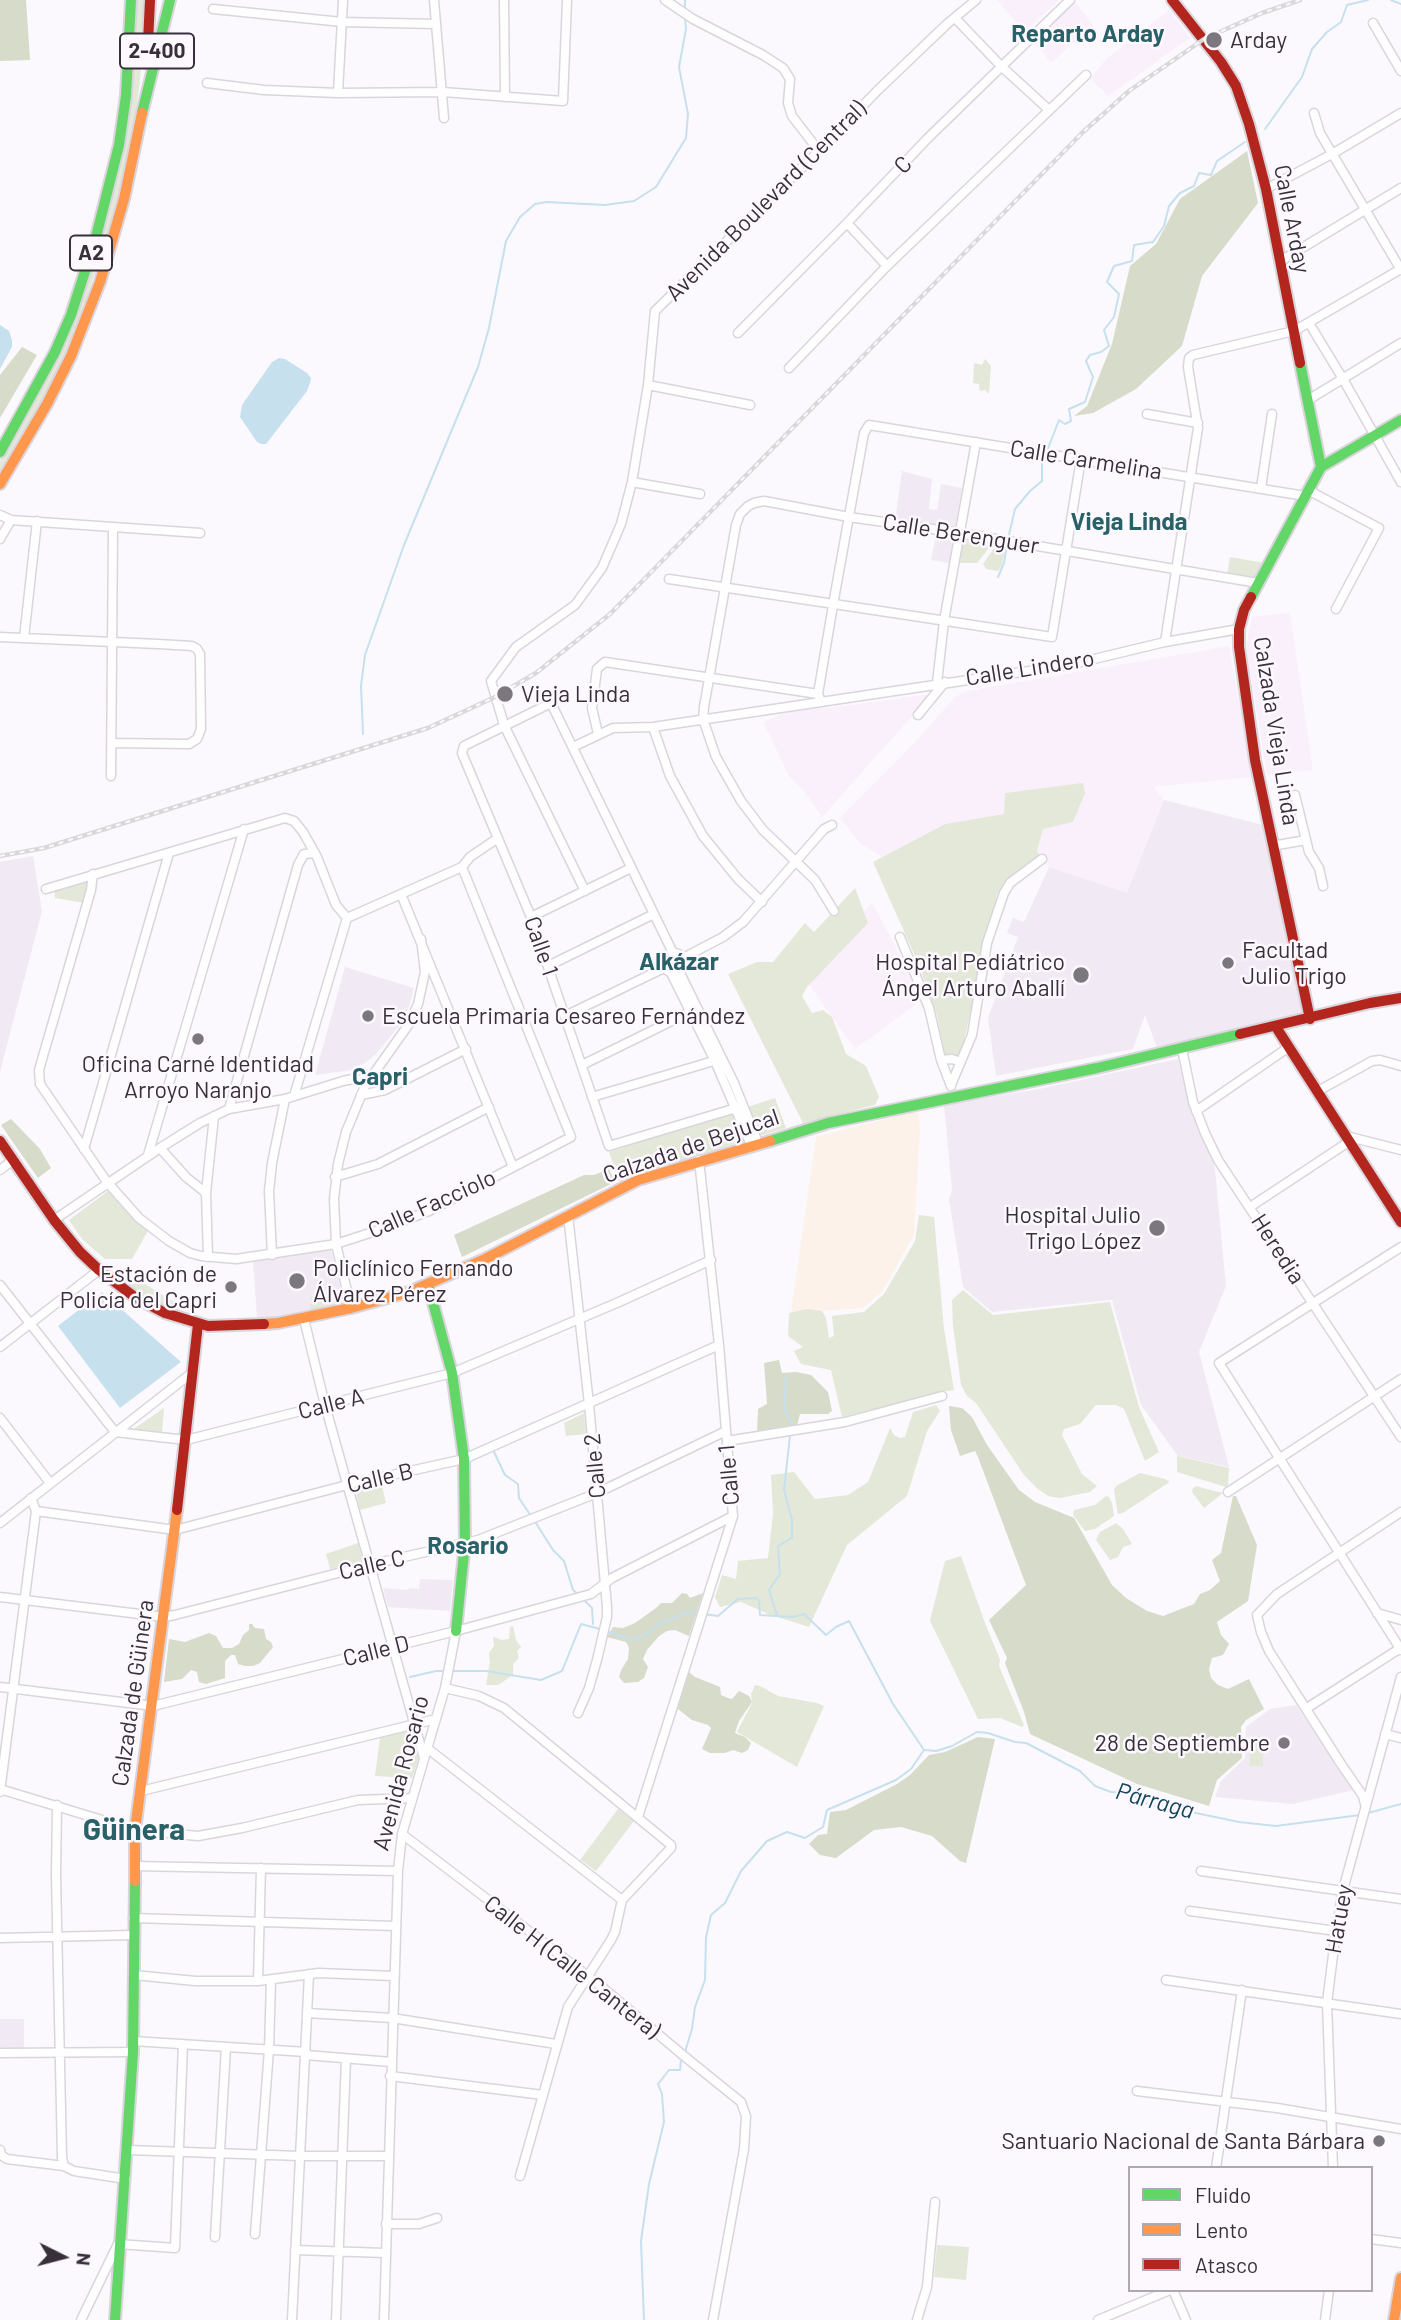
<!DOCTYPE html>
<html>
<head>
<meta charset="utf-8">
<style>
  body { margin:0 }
  #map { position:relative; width:1401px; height:2320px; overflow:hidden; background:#fbf9fd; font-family:Barlow,sans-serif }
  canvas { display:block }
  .legend { position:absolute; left:1128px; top:2166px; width:245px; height:126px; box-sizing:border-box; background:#fcf8fe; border:2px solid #aea8b0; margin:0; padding:9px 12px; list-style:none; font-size:21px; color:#382f3b }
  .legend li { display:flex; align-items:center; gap:14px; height:35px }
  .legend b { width:35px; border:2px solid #aea8b0 }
  .north { position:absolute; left:28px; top:2222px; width:70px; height:70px; -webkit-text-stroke:5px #fcf8fe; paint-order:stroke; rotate:96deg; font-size:19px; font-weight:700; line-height:28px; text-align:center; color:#382f3b }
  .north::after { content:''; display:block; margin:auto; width:24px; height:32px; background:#382f3b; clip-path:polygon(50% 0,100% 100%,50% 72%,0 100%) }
</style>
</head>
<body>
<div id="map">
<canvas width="1401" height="2320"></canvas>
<ul class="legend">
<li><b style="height:9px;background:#63d668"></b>Fluido</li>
<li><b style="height:9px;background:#ff974d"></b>Lento</li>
<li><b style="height:9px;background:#b3261e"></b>Atasco</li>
</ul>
<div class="north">N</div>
</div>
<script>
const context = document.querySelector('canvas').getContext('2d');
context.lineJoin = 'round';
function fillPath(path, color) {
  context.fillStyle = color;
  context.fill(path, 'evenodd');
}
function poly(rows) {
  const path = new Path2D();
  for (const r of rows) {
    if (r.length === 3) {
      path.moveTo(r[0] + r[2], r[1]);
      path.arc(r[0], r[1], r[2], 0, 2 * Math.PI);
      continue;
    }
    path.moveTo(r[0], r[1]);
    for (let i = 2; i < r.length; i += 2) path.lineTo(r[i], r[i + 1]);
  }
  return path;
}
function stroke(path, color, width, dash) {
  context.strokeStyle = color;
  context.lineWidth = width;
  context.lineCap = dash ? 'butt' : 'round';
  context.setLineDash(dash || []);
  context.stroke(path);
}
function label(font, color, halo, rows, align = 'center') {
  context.font = font + ' Barlow,sans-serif';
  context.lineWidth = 5;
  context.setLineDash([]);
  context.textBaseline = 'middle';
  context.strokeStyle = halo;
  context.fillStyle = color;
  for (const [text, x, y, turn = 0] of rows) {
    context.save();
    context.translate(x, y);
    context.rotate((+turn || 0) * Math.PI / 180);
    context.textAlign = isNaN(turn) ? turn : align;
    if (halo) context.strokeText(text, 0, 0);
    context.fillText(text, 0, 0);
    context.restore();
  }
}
fillPath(poly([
  [918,1110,920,1128,914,1235,882,1292,863,1308,791,1313,816,1137]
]), '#fdf2ea');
fillPath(poly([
  [997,0,1059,0,1025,32],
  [1074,0,1093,25,1051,63,1034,41],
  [1169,10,1190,38,1108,96,1090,78,1107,58],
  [1290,613,1313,770,1267,775,1246,646,1252,617],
  [1229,646,1252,777,1154,787,1164,800,1127,894,1049,867,1037,851,1043,829,1004,814,945,824,882,857,861,844,840,818,905,753,955,697,966,691],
  [932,694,822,817,803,790,789,776,763,722,798,707,829,708],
  [872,902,923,999,855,1049,805,979]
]), '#faf0fc');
fillPath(poly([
  [902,471,932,479,929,509,937,510,941,484,962,488,955,528,895,520],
  [936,535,954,538,949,563,931,560],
  [1164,800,1263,825,1304,1013,1157,1048,1145,1015,1133,1049,996,1076,988,1018,1018,937,1007,933,1013,918,1024,922,1049,867,1127,893],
  [33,856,42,911,0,1072,0,862],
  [345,967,414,988,409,1007,400,1025,376,1054,365,1063,351,1070,315,1075],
  [1178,1059,1188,1101,1213,1160,1215,1170,1226,1286,1199,1352,1229,1467,1178,1456,1141,1405,1112,1300,992,1312,963,1287,949,1199,952,1190,944,1105,1044,1088],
  [331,1249,344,1302,274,1317,257,1317,253,1261],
  [420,1579,453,1580,450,1611,388,1607,383,1588,408,1590,409,1588,419,1589],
  [1296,1705,1354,1790,1293,1804,1215,1797,1221,1781,1245,1758,1246,1727,1270,1709],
  [0,2019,24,2019,24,2049,0,2050]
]), '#f1eaf4');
fillPath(poly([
  [137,0,144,0,144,36,139,90,131,141,107,238,73,337,47,390,0,476,0,461,42,387,67,335,132,90],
  [985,359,991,366,989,394,985,390,980,391,979,384,973,383,974,363,982,365],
  [966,539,993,543,977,563,960,563,962,542],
  [997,544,1006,545,1002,565,998,571,986,569,983,564],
  [1230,557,1265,563,1257,580,1227,575],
  [1083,783,1085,793,1073,822,1043,829,1037,851,1042,859,1006,882,997,895,961,1054,945,1057,937,1016,919,965,873,862,945,824,1004,814,1005,793],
  [86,880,90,881,84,903,55,898,54,890],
  [855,888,868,923,807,987,802,996,812,1013,823,1010,832,1017,846,1054,866,1066,879,1097,875,1105,803,1123,728,974,757,962,773,962,805,923,814,932],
  [775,1098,786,1128,694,1156,619,1181,609,1152],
  [108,1191,128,1214,148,1231,132,1259,105,1259,82,1239,69,1220],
  [919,1215,934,1217,944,1329,954,1390,941,1392,842,1417,831,1370,801,1364,794,1351,803,1347,788,1336,789,1313,807,1309,822,1311,826,1318,829,1338,834,1336,832,1316,864,1312,884,1294,915,1241],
  [129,1274,177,1304,181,1310,181,1314,148,1301,117,1277],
  [321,1290,328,1293,334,1305,310,1310,311,1297],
  [963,1290,993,1315,1110,1302,1139,1407,1159,1452,1145,1461,1124,1409,1116,1405,1096,1405,1080,1424,1064,1429,1062,1435,1082,1474,1097,1486,1090,1492,1060,1498,1048,1496,1038,1489,1024,1475,976,1403,967,1396,961,1385,953,1326,952,1300],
  [936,1405,940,1411,927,1431,907,1496,847,1545,809,1627,768,1614,741,1602,720,1607,715,1597,722,1575,736,1579,738,1561,768,1558,773,1513,771,1475,794,1472,815,1499,848,1495,868,1482,890,1428,894,1435,900,1438,905,1437,913,1412],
  [164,1408,162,1433,135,1430,135,1428],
  [584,1413,586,1434,566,1436,564,1423],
  [1177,1456,1229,1468,1228,1485,1226,1487,1177,1472],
  [1140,1473,1165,1479,1169,1481,1168,1483,1123,1513,1118,1514,1114,1490,1116,1486],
  [381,1482,386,1503,360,1510,355,1489],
  [1197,1486,1199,1487,1223,1493,1204,1508,1192,1492,1193,1488],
  [1106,1496,1109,1497,1112,1503,1114,1516,1095,1529,1085,1531,1073,1515,1074,1510,1095,1505],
  [1116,1523,1123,1529,1132,1544,1123,1547,1118,1557,1110,1560,1096,1540,1100,1532],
  [358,1543,363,1562,330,1569,326,1554],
  [961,1556,985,1623,1000,1660,999,1666,1024,1725,1022,1727,1000,1718,978,1719,930,1621,945,1561],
  [513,1626,516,1640,521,1647,517,1651,519,1658,513,1664,513,1675,498,1685,486,1685,490,1662,489,1653,494,1646,493,1637,502,1640,509,1639,510,1627],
  [755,1685,760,1686,778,1696,817,1703,824,1706,797,1767,737,1732,752,1703,751,1694],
  [409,1730,419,1757,412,1778,375,1776,380,1738],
  [1251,1736,1264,1737,1263,1766,1249,1766],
  [618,1809,634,1821,596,1871,580,1860],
  [937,2245,969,2247,966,2280,934,2277]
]), '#e3e8d9');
fillPath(poly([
  [0,0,26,0,30,60,0,61],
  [1247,151,1258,203,1202,276,1182,346,1136,389,1093,413,1074,416,1087,406,1112,344,1130,266,1156,244,1180,199],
  [22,347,37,355,0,418,0,375],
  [11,1119,40,1149,51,1168,38,1178,1,1125],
  [609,1169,615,1182,462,1257,454,1235,584,1175,594,1175],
  [779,1360,782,1373,796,1372,811,1375,828,1392,832,1411,828,1414,800,1414,797,1426,757,1433,758,1409,767,1404,764,1363],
  [949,1406,962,1408,972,1417,987,1445,1019,1490,1035,1502,1074,1518,1112,1585,1126,1598,1147,1611,1163,1616,1194,1604,1200,1594,1210,1590,1220,1581,1212,1560,1221,1553,1233,1496,1236,1496,1257,1545,1248,1601,1217,1622,1221,1635,1229,1644,1223,1655,1212,1658,1209,1669,1211,1678,1218,1685,1228,1689,1249,1679,1264,1709,1246,1720,1241,1727,1242,1758,1217,1780,1209,1806,1137,1784,1030,1734,1024,1712,1005,1663,1007,1658,989,1620,1026,1585,978,1457,975,1451,960,1456,951,1430],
  [682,1593,687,1594,690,1598,703,1593,689,1636,675,1630,667,1631,659,1636,647,1650,643,1659,648,1667,644,1678,638,1682,624,1683,619,1677,621,1670,628,1659,629,1648,626,1642,607,1637,613,1627,623,1628,635,1623,656,1608,661,1603,672,1603],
  [249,1624,252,1624,255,1628,264,1629,266,1639,271,1642,273,1647,260,1663,253,1666,245,1666,238,1664,235,1655,231,1655,225,1661,225,1678,206,1684,199,1682,197,1672,191,1670,182,1679,164,1682,169,1639,185,1642,209,1633,216,1636,223,1648,232,1648,239,1644,243,1635,249,1630],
  [689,1672,695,1677,720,1687,721,1695,728,1698,732,1699,739,1691,749,1696,752,1702,739,1721,735,1733,745,1737,751,1743,748,1750,742,1753,733,1750,725,1753,710,1753,702,1749,711,1728,708,1725,692,1720,678,1709,686,1674],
  [978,1737,995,1739,966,1863,960,1861,932,1836,901,1827,874,1830,836,1858,820,1855,809,1844,818,1835,827,1834,830,1812,846,1810,897,1784,910,1775,929,1755,945,1752]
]), '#d6dbca');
fillPath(poly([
  [0,325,9,331,12,340,12,347,0,369],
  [279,358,285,359,307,373,311,378,310,383,307,391,266,444,261,444,257,442,240,417,242,405,272,362],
  [102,1292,181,1362,120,1408,58,1326]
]), '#c6e0ee');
stroke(poly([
  [1391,0,1401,4],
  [685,7,685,0],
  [1265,129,1302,77,1312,49,1327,32,1341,22,1347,5,1368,0],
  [1047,451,1059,420,1065,424,1071,421,1069,409,1085,402,1093,377,1086,361,1090,355,1101,352,1109,346,1104,330,1114,317,1119,294,1107,282,1114,266,1132,261,1134,245,1153,242,1164,226,1169,206,1180,193,1194,186,1199,173,1211,175,1217,161,1245,142],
  [1008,539,1015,509,1030,491,1042,481,1042,463,1045,456],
  [998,577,1004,563,1007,545],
  [363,734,361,686,365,655,404,545,478,367,489,328,506,241,520,217,535,204,547,202,605,205,634,201,656,187,686,138,688,114,679,67,686,29,685,18],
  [786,1377,784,1409,792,1424,792,1427],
  [494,1452,505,1475,518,1484,519,1498,531,1516],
  [534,1520,553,1550,564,1561,573,1590,579,1595],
  [583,1599,592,1608,593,1624],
  [704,1614,718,1616,738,1599,756,1598,759,1601,760,1615,793,1617,804,1614,826,1635,836,1627,849,1621,893,1704,924,1750],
  [777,1615,769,1590,780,1574,778,1546,792,1538,792,1520,784,1490,790,1436],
  [609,1632,633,1640,648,1633,660,1623,693,1611,699,1612],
  [452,1671,486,1671,541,1680,562,1671,581,1624,600,1629],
  [410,1677,436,1671,446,1671],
  [925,1750,936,1751,952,1746,977,1732,988,1733,1015,1742,1026,1743,1080,1771,1095,1786,1111,1792,1130,1793,1145,1803,1156,1806,1178,1804,1191,1812,1239,1822,1276,1826,1360,1815],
  [1368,1813,1401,1804],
  [685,2052,692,2029,695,2007,705,1980,706,1937,711,1915,725,1903,741,1871,767,1841,787,1832,805,1838,823,1827,827,1810,896,1780,911,1769,924,1750],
  [644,2320,641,2241,649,2184,664,2122,662,2094,658,2084,669,2070,680,2070,681,2060]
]), '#c6e0ee', 2);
const street = poly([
  [434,0,444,118],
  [504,0,505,97],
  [665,0,693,19,763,55,783,68,790,79,788,103,792,116,819,151],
  [213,9,342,22,436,24],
  [955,18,1001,66,1048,109],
  [1373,23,1401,71],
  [207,83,264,90,338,93,443,92,563,101,567,0],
  [338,93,343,0],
  [1314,113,1320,133,1401,270],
  [1266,189,1332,154,1401,113],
  [847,223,887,266],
  [1279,262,1401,188],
  [1309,323,1343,379,1401,482],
  [738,333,847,223,928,138,1070,0],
  [789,368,887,266,1086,75],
  [648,385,750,405],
  [1308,400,1401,343],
  [1147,414,1198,423],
  [632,482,700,494],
  [1261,488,1272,414],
  [1308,490,1379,528,1336,609],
  [0,515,11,520,200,533],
  [0,539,11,520],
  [669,579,1052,637,1081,459],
  [0,637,158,644,192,646,197,649,200,654,201,729,197,739,189,744,112,743],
  [24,638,37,521],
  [1165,642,1198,428,1188,367,1189,358,1193,355,1294,331,1401,269],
  [937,683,944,621,976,442],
  [821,702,818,694,833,605,864,433,869,425,1305,496],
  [918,715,945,682],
  [653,727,670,776,703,836,738,879,762,902],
  [598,734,592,708,597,669,605,662,818,694],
  [573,747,613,728,653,727,1069,665,1165,642,1239,629],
  [111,776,113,528],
  [1295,795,1309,852,1319,868,1323,886],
  [1272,846,1306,840],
  [93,874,91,890,39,1070,40,1084,107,1182,139,1218,169,1241,190,1253,201,1256,236,1259,336,1244,382,1229,429,1211,571,1137,462,867],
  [46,889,285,818,294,821,303,832,317,857,336,905,347,918],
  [585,891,504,725,491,681,516,647,575,605,602,568,621,524,632,482,648,385,655,311,819,151,878,90,947,24,976,0],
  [401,894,513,1167],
  [834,911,815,880,763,830,741,801,716,757,703,719,704,707,736,525,740,514,748,506,754,503,764,501,849,517,960,533,1258,583],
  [531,917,631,868],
  [347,918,462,867,470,857,498,838],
  [900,937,929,1008,941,1060,951,1086],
  [673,953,551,703,464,746,462,753,531,917,609,1146,743,1106],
  [674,963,10],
  [683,958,723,937,743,922,824,829,832,825],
  [548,966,654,914],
  [670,971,715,1061,751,1145],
  [679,971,734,1083,758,1143],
  [565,1016,666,967],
  [1182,1049,1193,1102,1205,1133,1218,1160,1401,1437],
  [941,1060,952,1059,961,1062],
  [582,1065,692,1011],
  [951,1085,972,1035,987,943,1004,893,1010,883,1042,859],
  [1318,1091,1372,1061,1380,1060,1401,1066],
  [361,1095,385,1090,466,1049],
  [294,1096,347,918],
  [592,1097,717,1060],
  [229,1109,298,865,304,854,315,853],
  [1196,1111,1289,1047],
  [1346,1136,1401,1150],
  [160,1148,186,1177,206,1193],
  [84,1149,169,853],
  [148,1155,244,829],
  [0,1170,13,1160],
  [335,1177,378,1164,489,1107],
  [1250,1207,1350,1141],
  [568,1215,589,1404,607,1607,607,1617,597,1660,589,1688,578,1713],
  [54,1220,160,1148,200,1123,229,1109,285,1099,343,1081,353,1079,368,1081],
  [1401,1247,1219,1363,1401,1650],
  [272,1255,269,1191,272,1163,285,1099],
  [208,1257,206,1193,214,1116],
  [0,1285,115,1432,186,1440,452,1373,619,1302,711,1260],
  [351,1308,336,1244,334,1199,338,1164,346,1132,365,1086,409,1024,418,1004,425,972,421,939],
  [304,1319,325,1405,424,1758],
  [0,1347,99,1270],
  [0,1418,50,1483],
  [727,1441,845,1422,942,1396],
  [1228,1492,1401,1379],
  [31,1498,36,1511,175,1530,347,1485,464,1459,719,1345],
  [0,1523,193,1372],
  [0,1597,164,1617,175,1615,369,1565,478,1540,597,1493,726,1431],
  [1377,1613,1401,1620],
  [0,1687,153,1706,456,1631,591,1594,612,1578,733,1516],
  [445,1688,479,1696,504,1708,671,1845,671,1848,622,1900,615,1932,611,1940,568,2007,520,2176],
  [1307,1708,1399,1649],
  [1385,1734,1401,1738],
  [427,1748,622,1900],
  [0,1789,135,1830,198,1836,242,1828,358,1800,412,1798],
  [141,1791,436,1719],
  [0,1792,36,1511],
  [1365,1804,1363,1796,1341,1764,1269,1651,1261,1632,1257,1615,1277,1594,1401,1512],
  [57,1805,56,1875,62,2158,64,2166],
  [638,1817,733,1516,719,1345,699,1160],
  [402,1834,602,1987,684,2056,741,2102,746,2116,744,2149,713,2320],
  [134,1866,398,1871],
  [1201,1871,1401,1899],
  [1190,1911,1336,1931],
  [133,1918,395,1926],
  [0,1938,133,1935],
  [134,1975,195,1981,258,1981,319,1973,394,1976],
  [1166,1980,1401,2014],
  [258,1981,261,1868],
  [307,2013,392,2018,556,2044],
  [133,2041,306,2052],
  [0,2053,133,2052],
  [306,2055,391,2062],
  [390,2076,543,2095],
  [1137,2091,1277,2108,1401,2129],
  [0,2150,1,2155,7,2159,64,2166,74,2171,126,2179],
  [128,2150,300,2156,388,2156],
  [1216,2168,1242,1990],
  [1333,2168,1327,2003,1336,1931,1343,1890,1401,1677],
  [386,2224,419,2224,437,2218],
  [255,2234,269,2050,271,1980],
  [215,2237,226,2047],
  [1371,2239,1401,2243],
  [295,2250,385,2253],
  [1173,2290,1186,2320],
  [81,2320,118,2244,175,2248,183,2044],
  [292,2320,309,1974],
  [336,2320,346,2059],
  [384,2320,398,1871,402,1834,445,1688,456,1631],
  [917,2320,927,2287,935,2202],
  [1098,2320,1170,2290],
  [1325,2320,1329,2290]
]);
const fast = poly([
  [142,113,170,0],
  [1300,363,1321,467],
  [0,452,55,352,71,315,96,237,119,145,126,96,131,0],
  [1251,597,1321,467,1401,420],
  [770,1141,828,1123,1097,1068,1240,1034],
  [428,1284,452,1373,464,1459,465,1543,456,1631],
  [115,2320,133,2052,135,1881]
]);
const slow = poly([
  [0,484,47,404,71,356,100,282,124,199,142,113],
  [264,1324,278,1323,351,1308,409,1292,485,1259,638,1180,770,1141],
  [135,1881,135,1830,177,1510],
  [1394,2320,1401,2278]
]);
const jam = poly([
  [1172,0,1221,62,1236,86,1249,124,1266,189,1300,363],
  [147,63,150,0],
  [1251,597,1244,610,1239,629,1239,647,1255,760,1310,1019],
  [1276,1027,1401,1222],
  [1240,1034,1370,1003,1401,998],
  [0,1141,54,1220,80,1252,99,1270,136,1298,165,1313,208,1326,264,1324],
  [177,1510,198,1324]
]);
stroke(street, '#dad5dd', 11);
stroke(fast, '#dad5dd', 14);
stroke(slow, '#dad5dd', 14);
stroke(jam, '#dad5dd', 14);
stroke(street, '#fefeff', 8);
stroke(fast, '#63d668', 10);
stroke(slow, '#ff974d', 10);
stroke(jam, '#b3261e', 10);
const rail = poly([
  [0,856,44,848,428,728,495,697,536,673,610,614,1083,132,1129,91,1204,39,1262,13,1300,0]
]);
stroke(rail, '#d9d8d9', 4.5);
stroke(rail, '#fcf8fe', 2, [5]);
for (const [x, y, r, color] of [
  [1214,40,9,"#7c767f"],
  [505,694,9,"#7c767f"],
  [1228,963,7,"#7c767f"],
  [1081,975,9,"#7c767f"],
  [368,1016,7,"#7c767f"],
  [198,1039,7,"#7c767f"],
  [1157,1228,9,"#7c767f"],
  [297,1281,9,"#7c767f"],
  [231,1287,7,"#7c767f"],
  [1284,1743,7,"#7c767f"],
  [1379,2141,7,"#7c767f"]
]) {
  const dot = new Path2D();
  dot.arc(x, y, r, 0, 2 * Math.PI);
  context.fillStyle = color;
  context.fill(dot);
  stroke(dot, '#fcf8fe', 2.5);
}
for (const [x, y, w] of [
  [157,51,74],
  [91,253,42]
]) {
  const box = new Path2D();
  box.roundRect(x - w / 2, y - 17.5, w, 35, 5);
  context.fillStyle = '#fcf8fe';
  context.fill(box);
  stroke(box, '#382f3b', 2);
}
label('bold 21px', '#382f3b', null, [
  ["2-400",157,51],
  ["A2",91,253]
]);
label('23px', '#382f3b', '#fcf8fe', [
  ["Arday",1230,40],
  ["Vieja Linda",521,694],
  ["Facultad",1242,950],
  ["Julio Trigo",1242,976],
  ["Hospital Pediátrico",1065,962,"right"],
  ["Ángel Arturo Aballí",1065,988,"right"],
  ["Escuela Primaria Cesareo Fernández",382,1016],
  ["Oficina Carné Identidad",198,1064,"center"],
  ["Arroyo Naranjo",198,1090,"center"],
  ["Hospital Julio",1141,1215,"right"],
  ["Trigo López",1141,1241,"right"],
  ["Policlínico Fernando",313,1268],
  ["Álvarez Pérez",313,1294],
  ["Estación de",217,1274,"right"],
  ["Policía del Capri",217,1300,"right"],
  ["28 de Septiembre",1270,1743,"right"],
  ["Santuario Nacional de Santa Bárbara",1365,2141,"right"]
], 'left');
label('23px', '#382f3b', '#fcf8fe', [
  ["C",903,165,-46],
  ["Avenida Boulevard (Central)",766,201,-45],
  ["Calle Arday",1292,219,79],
  ["Calle Carmelina",1086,460,9],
  ["Calle Berenguer",961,534,9],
  ["Calle Lindero",1030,668,-9],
  ["Calzada Vieja Linda",1276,731,81],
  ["Calle 1",541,946,71],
  ["Calzada de Bejucal",691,1146,-19],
  ["Calle Facciolo",432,1204,-24],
  ["Heredia",1278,1249,57],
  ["Calle A",331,1404,-14],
  ["Calle 2",595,1466,-95],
  ["Calle 1",729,1475,-95],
  ["Calle B",380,1478,-13],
  ["Calle C",372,1565,-13],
  ["Calle D",376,1651,-14],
  ["Calzada de Güinera",133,1693,-82],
  ["Avenida Rosario",401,1773,-75],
  ["Hatuey",1339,1919,-80],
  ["Calle H (Calle Cantera)",572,1967,38]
]);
label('bold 24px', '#286167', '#fcf8fe', [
  ["Reparto Arday",1088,34],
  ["Vieja Linda",1129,522],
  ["Alkázar",679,962],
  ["Capri",380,1077],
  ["Rosario",468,1546]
]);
label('italic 24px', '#11465a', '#fcf8fe', [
  ["Párraga",1155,1801,15]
]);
label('bold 30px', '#286167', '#fcf8fe', [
  ["Güinera",134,1830]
]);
</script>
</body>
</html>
